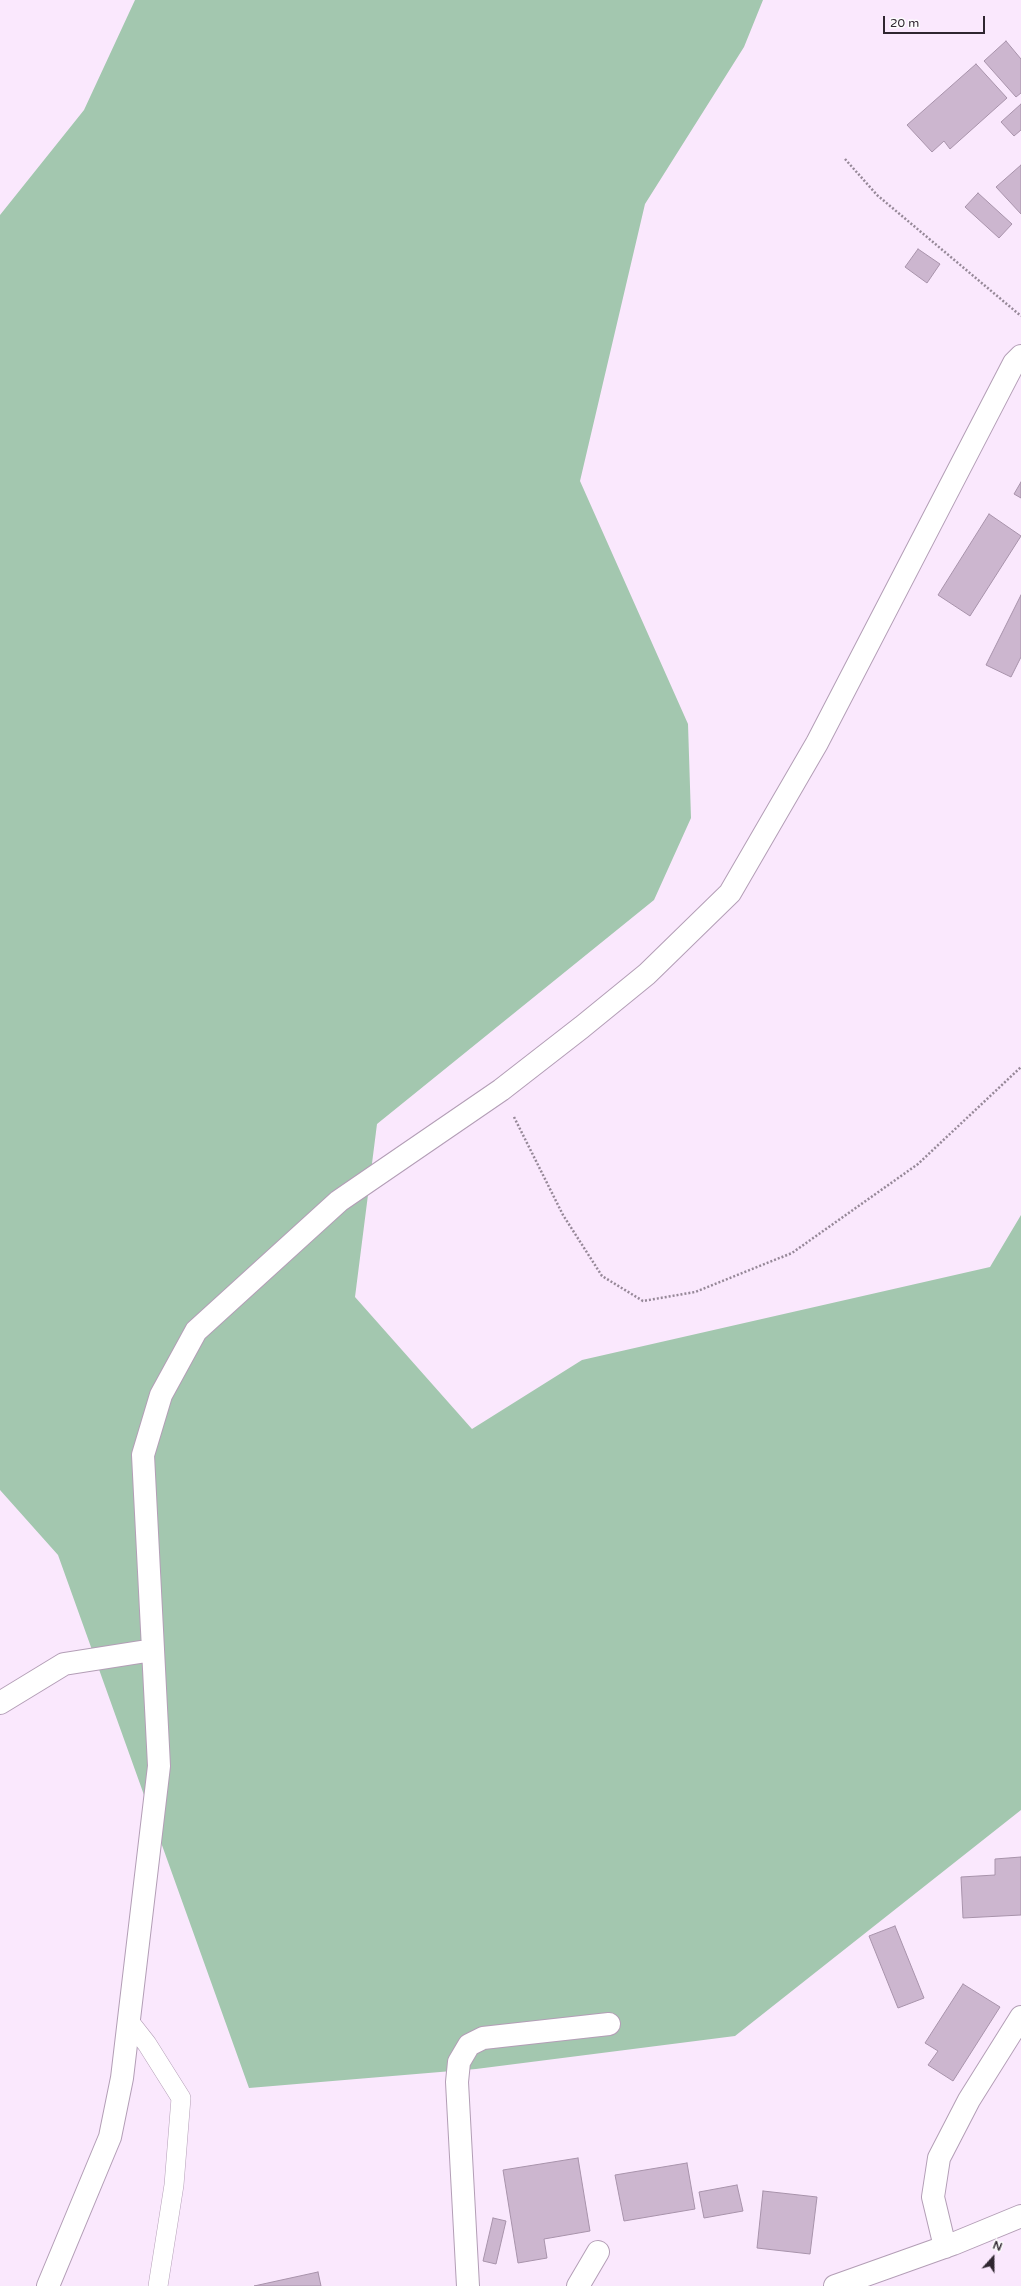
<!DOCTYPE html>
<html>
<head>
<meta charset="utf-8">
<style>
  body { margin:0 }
  #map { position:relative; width:1021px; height:2286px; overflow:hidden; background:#fae8fd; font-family:"Varela Round",sans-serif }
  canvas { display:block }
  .north { position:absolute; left:973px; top:2238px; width:40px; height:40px; -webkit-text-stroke:3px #fcfcfc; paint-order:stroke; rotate:21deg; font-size:11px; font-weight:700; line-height:16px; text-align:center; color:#2f2630 }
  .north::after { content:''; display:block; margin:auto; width:14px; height:18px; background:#2f2630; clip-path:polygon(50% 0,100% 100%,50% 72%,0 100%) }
  .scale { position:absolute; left:883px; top:16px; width:102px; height:18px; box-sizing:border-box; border:2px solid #2f2630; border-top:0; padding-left:5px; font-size:12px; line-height:14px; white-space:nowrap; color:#2f2630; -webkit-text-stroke:3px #fcfcfc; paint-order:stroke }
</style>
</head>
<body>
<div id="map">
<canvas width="1021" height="2286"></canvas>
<div class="north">N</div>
<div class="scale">20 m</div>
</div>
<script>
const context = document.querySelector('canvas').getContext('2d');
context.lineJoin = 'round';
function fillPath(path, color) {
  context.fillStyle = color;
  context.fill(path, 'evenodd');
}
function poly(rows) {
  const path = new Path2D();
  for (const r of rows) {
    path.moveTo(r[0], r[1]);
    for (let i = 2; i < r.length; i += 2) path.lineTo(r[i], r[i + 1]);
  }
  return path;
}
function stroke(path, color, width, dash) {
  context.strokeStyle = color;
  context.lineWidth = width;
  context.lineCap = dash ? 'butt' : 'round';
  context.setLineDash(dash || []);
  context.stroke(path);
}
fillPath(poly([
  [135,0,763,0,744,47,645,204,580,481,688,724,691,818,654,900,377,1124,355,1297,472,1429,582,1360,990,1267,1021,1215,1021,1810,735,2036,476,2069,249,2088,58,1555,0,1490,0,215,84,110]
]), '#a3c7af');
const building = poly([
  [1006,41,1021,59,1021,93,1016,97,984,61,1006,41],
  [976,64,1007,98,950,149,944,141,932,152,907,125,976,64],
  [1021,104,1021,130,1014,136,1001,122,1021,104],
  [1021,165,1021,214,996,187,1021,165],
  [978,193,1012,224,999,238,965,207,978,193],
  [918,249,940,264,927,283,905,267,918,249],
  [1021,482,1021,498,1014,494,1021,482],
  [989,514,1021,536,970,616,938,595,989,514],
  [1021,595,1021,657,1011,677,986,665,1021,595],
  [1021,1857,1021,1915,963,1918,961,1877,995,1875,995,1859,1021,1857],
  [895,1926,924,1998,898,2008,869,1936,895,1926],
  [963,1984,1000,2007,953,2081,928,2065,938,2051,925,2043,963,1984],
  [578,2158,590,2231,544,2239,547,2258,518,2263,503,2170,578,2158],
  [687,2163,695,2209,624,2221,615,2175,687,2163],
  [737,2185,743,2211,704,2218,699,2192,737,2185],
  [763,2191,817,2197,810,2254,757,2248,763,2191],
  [493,2218,506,2221,496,2264,483,2261,493,2218],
  [318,2272,321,2286,254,2286,318,2272]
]);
fillPath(building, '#ccb6cf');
stroke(building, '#a893ab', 1);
const lane = poly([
  [129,2021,147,2044,181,2098,174,2185,158,2286]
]);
const street = poly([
  [0,1703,64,1664,153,1650],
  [945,2247,933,2197,939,2158,969,2100,1021,2017],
  [48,2286,110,2137,122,2078,159,1766,143,1455,161,1395,196,1331,339,1201,501,1090,582,1027,647,974,730,893,817,743,1014,363,1021,356],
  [468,2286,457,2082,459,2062,469,2045,483,2038,609,2024],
  [578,2286,598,2252],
  [835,2286,953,2244,1021,2216]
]);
stroke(lane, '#b39eb6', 20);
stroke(street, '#b39eb6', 24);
stroke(poly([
  [845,159,877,195,1021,316],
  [514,1117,563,1215,602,1276,643,1301,695,1292,792,1253,918,1164,1021,1067]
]), '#968898', 2.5, [2, 2]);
stroke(lane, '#fff', 19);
stroke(street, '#fff', 22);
</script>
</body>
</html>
